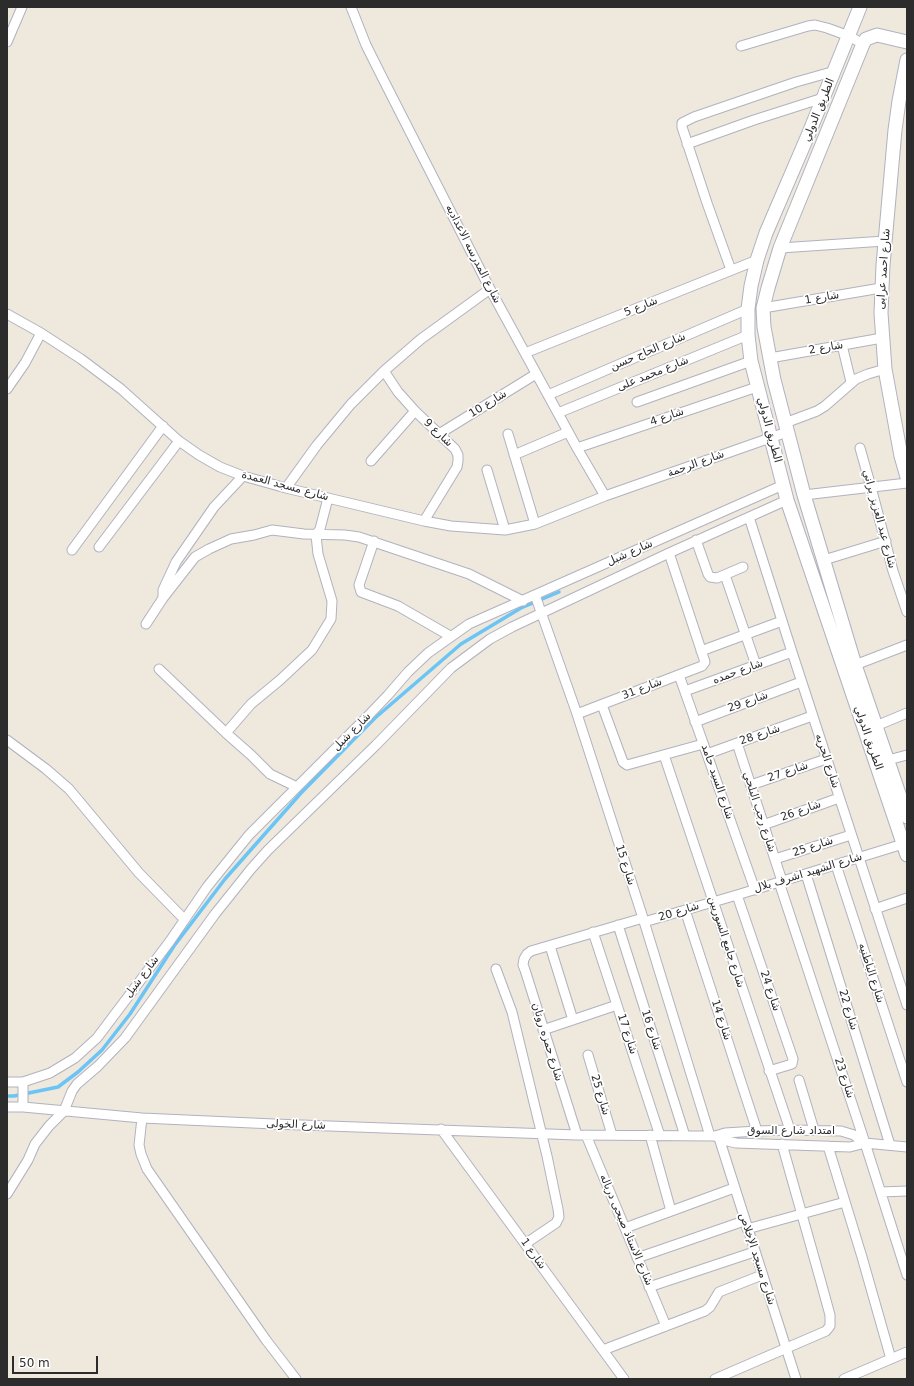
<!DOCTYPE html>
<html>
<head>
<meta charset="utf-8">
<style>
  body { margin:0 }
  #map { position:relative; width:914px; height:1386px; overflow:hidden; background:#eee8dd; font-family:"DejaVu Sans",sans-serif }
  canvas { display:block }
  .frame { position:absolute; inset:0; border:8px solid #2c2c2c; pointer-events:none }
  .scale { position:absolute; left:12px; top:1356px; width:86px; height:18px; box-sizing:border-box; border:2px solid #2c2c2c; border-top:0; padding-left:5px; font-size:12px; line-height:14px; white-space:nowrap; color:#2c2c2c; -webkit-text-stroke:3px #fff; paint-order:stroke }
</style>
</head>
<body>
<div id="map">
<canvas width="914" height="1386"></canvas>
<div class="frame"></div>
<div class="scale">50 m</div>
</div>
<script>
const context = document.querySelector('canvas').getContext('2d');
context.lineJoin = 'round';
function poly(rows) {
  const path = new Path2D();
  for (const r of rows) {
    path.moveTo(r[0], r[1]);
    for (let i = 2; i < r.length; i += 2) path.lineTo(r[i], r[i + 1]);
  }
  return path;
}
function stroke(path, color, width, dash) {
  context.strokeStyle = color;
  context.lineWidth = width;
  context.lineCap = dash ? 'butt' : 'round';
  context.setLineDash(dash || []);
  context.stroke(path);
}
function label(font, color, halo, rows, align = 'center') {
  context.font = font + ' "DejaVu Sans","Noto Naskh Arabic",sans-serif';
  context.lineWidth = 3.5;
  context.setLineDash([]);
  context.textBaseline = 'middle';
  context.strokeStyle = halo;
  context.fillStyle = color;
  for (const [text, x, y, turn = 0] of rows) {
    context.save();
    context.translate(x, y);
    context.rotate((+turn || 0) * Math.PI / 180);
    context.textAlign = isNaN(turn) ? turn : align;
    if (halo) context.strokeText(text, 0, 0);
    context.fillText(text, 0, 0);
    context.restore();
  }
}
stroke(poly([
  [7,1096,14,1096,58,1087,78,1072,102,1050,130,1014,174,946,225,879,301,793,375,718,461,644,521,608,559,592]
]), '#6ac5f6', 3.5);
const street = poly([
  [351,7,366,45,382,77,490,289,577,448,605,496],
  [7,42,22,7],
  [741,46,808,26,815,25,827,28,849,36,863,44],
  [687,144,754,120,823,98],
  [780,248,885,241],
  [731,270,707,203,682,127,682,123,694,117,796,82,835,71],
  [763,308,881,288],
  [7,314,41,333,81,359,121,389,179,441,199,455,220,467,243,476,286,488,424,521,451,526,505,530,535,524,605,496,787,432],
  [842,345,851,382],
  [525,353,757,260],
  [770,358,882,338],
  [384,371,398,392,415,411,455,449,458,455,458,461,457,467,424,521],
  [7,389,25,363,41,333],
  [548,395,748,309],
  [637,402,751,361],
  [558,413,748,335],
  [785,423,817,411,825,406,856,379,868,374,885,369],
  [439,434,536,374],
  [508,434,535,524],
  [577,448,757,387],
  [860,448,871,487,893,571,907,612],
  [514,455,568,432],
  [371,461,415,411],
  [487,470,505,530],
  [286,488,317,445,351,404,384,371,421,339,490,289],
  [804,495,907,483],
  [749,517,792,652,907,1005],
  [696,540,708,574,710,577,717,578,743,567],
  [374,541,359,585,361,592,398,606,450,636],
  [99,547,179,441],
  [72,550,163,426],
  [824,560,886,541],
  [725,575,756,665],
  [535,595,577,714,643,918,710,1136],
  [163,598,195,557,209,549,231,539,254,535,272,530,304,534,345,535,359,537,469,574,523,601],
  [146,624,163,598,163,590,176,562,214,507,243,476],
  [701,651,782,621],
  [855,665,907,645],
  [159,669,226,733],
  [679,675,755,890],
  [685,691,792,652],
  [602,705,623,762,627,765,703,744],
  [577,714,702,666,705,662,669,553],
  [695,722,801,682],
  [876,726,907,713],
  [7,740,46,769,69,789,139,873,184,919],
  [737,743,782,881],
  [707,754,812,716],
  [664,755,790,1130],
  [888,760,907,755],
  [751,785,826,759],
  [297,787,270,774,251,755,226,733,251,704,280,680,312,650,331,619,332,601,318,554,316,535,320,529,328,498],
  [763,825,839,798],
  [775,859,851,835],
  [836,865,907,1082],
  [806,874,890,1145],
  [779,882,865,1143,907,1275],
  [737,895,793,1059,792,1064,769,1071],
  [875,909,907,898],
  [685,910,757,1131],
  [644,922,737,895,903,844],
  [618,925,685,1136],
  [593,932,660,1136],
  [550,946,573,1020],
  [496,969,512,1012,547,1156,558,1209,559,1217,556,1223,525,1244],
  [543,1030,617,1005],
  [588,1055,612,1135],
  [799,1080,814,1130],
  [7,1082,23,1082,50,1073,75,1058,97,1038,170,941,207,887,249,835,366,718,388,695,408,672,428,653,469,624,783,485],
  [7,1107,23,1107,142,1118,274,1124,577,1135,715,1136,725,1133,757,1131,790,1130,841,1131,854,1135,865,1143],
  [23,1107,23,1082],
  [142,1118,139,1145,141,1154,147,1169,266,1340,296,1379],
  [441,1129,624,1379],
  [577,1135,525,970,523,965,524,959,527,954,531,951,643,918],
  [586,1135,666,1326],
  [650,1135,671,1211],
  [715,1136,723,1140,736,1143,850,1147,865,1143,907,1147],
  [719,1138,796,1379],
  [828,1146,862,1257,891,1359],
  [881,1192,907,1191],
  [7,1194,28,1160,35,1144,49,1126,64,1111,72,1091,77,1084,98,1066,125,1038,215,914,251,869,268,850,376,745,451,668,490,639,512,627,669,553,787,500],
  [625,1228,734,1188],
  [747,1229,845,1202],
  [637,1258,744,1221],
  [649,1287,754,1252],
  [603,1350,705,1311,710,1307,719,1292,762,1275],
  [715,1379,826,1331,830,1326,830,1315,819,1275,782,1144],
  [844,1379,907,1352]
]);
const secondary = poly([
  [860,7,809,133,766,233,757,260,751,286,748,309,748,335,751,361,787,500,907,855],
  [907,42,877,35,866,39,863,44,780,248,768,288,763,308,764,327,774,380,804,495,855,665,907,817],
  [907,60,899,101,895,130,883,265,881,313,885,369,901,456,907,477]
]);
stroke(street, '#b1b2c0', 11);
stroke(secondary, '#b1b2c0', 15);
stroke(street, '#fff', 9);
stroke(secondary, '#fff', 13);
label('11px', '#2c2c2c', '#fff', [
  ["الطريق الدولي",819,110,-68],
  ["شارع المدرسه الاعداديه",473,254,63],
  ["شارع احمد عرابى",884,269,-86],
  ["شارع 1",822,298,-10],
  ["شارع 5",641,307,-22],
  ["شارع 2",826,348,-10],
  ["شارع الحاج حسن",648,352,-23],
  ["شارع محمد على",653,374,-22],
  ["شارع 10",488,404,-32],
  ["شارع 4",667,417,-19],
  ["الطريق الدولي",769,430,75],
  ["شارع 9",438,433,43],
  ["شارع الرحمة",696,464,-20],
  ["شارع مسجد العمدة",285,486,15],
  ["شارع عبد العزيز براني",879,519,75],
  ["شارع شبل",630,553,-24],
  ["شارع حمده",738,672,-20],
  ["شارع 31",642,689,-21],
  ["شارع 29",748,702,-20],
  ["شارع شبل",352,732,-45],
  ["شارع 28",760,735,-19],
  ["الطريق الدولي",868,738,71],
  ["شارع الحريه",827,761,72],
  ["شارع 27",788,772,-19],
  ["شارع السيد حامد",717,782,71],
  ["شارع 26",801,811,-20],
  ["شارع رجب البلحي",759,812,72],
  ["شارع 25",813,847,-18],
  ["شارع 15",625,865,72],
  ["شارع الشهيد اشرف بلال",808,873,-17],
  ["شارع 20",679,912,-17],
  ["شارع جامع السوريين",726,942,72],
  ["شارع الباطنيه",871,973,72],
  ["شارع شبل",142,977,-53],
  ["شارع 24",770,991,71],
  ["شارع 22",848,1010,73],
  ["شارع 14",721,1020,72],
  ["شارع 16",651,1030,72],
  ["شارع 17",627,1034,72],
  ["شارع حمزه روتان",547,1042,73],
  ["شارع 23",844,1078,72],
  ["شارع 25",600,1095,73],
  ["شارع الخولى",296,1125,2],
  ["امتداد شارع السوق",791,1131],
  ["شارع الاستاذ صبحى درباله",626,1230,67],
  ["شارع 1",533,1254,54],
  ["شارع مسجد الإخلاص",757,1259,72]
]);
</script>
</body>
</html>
